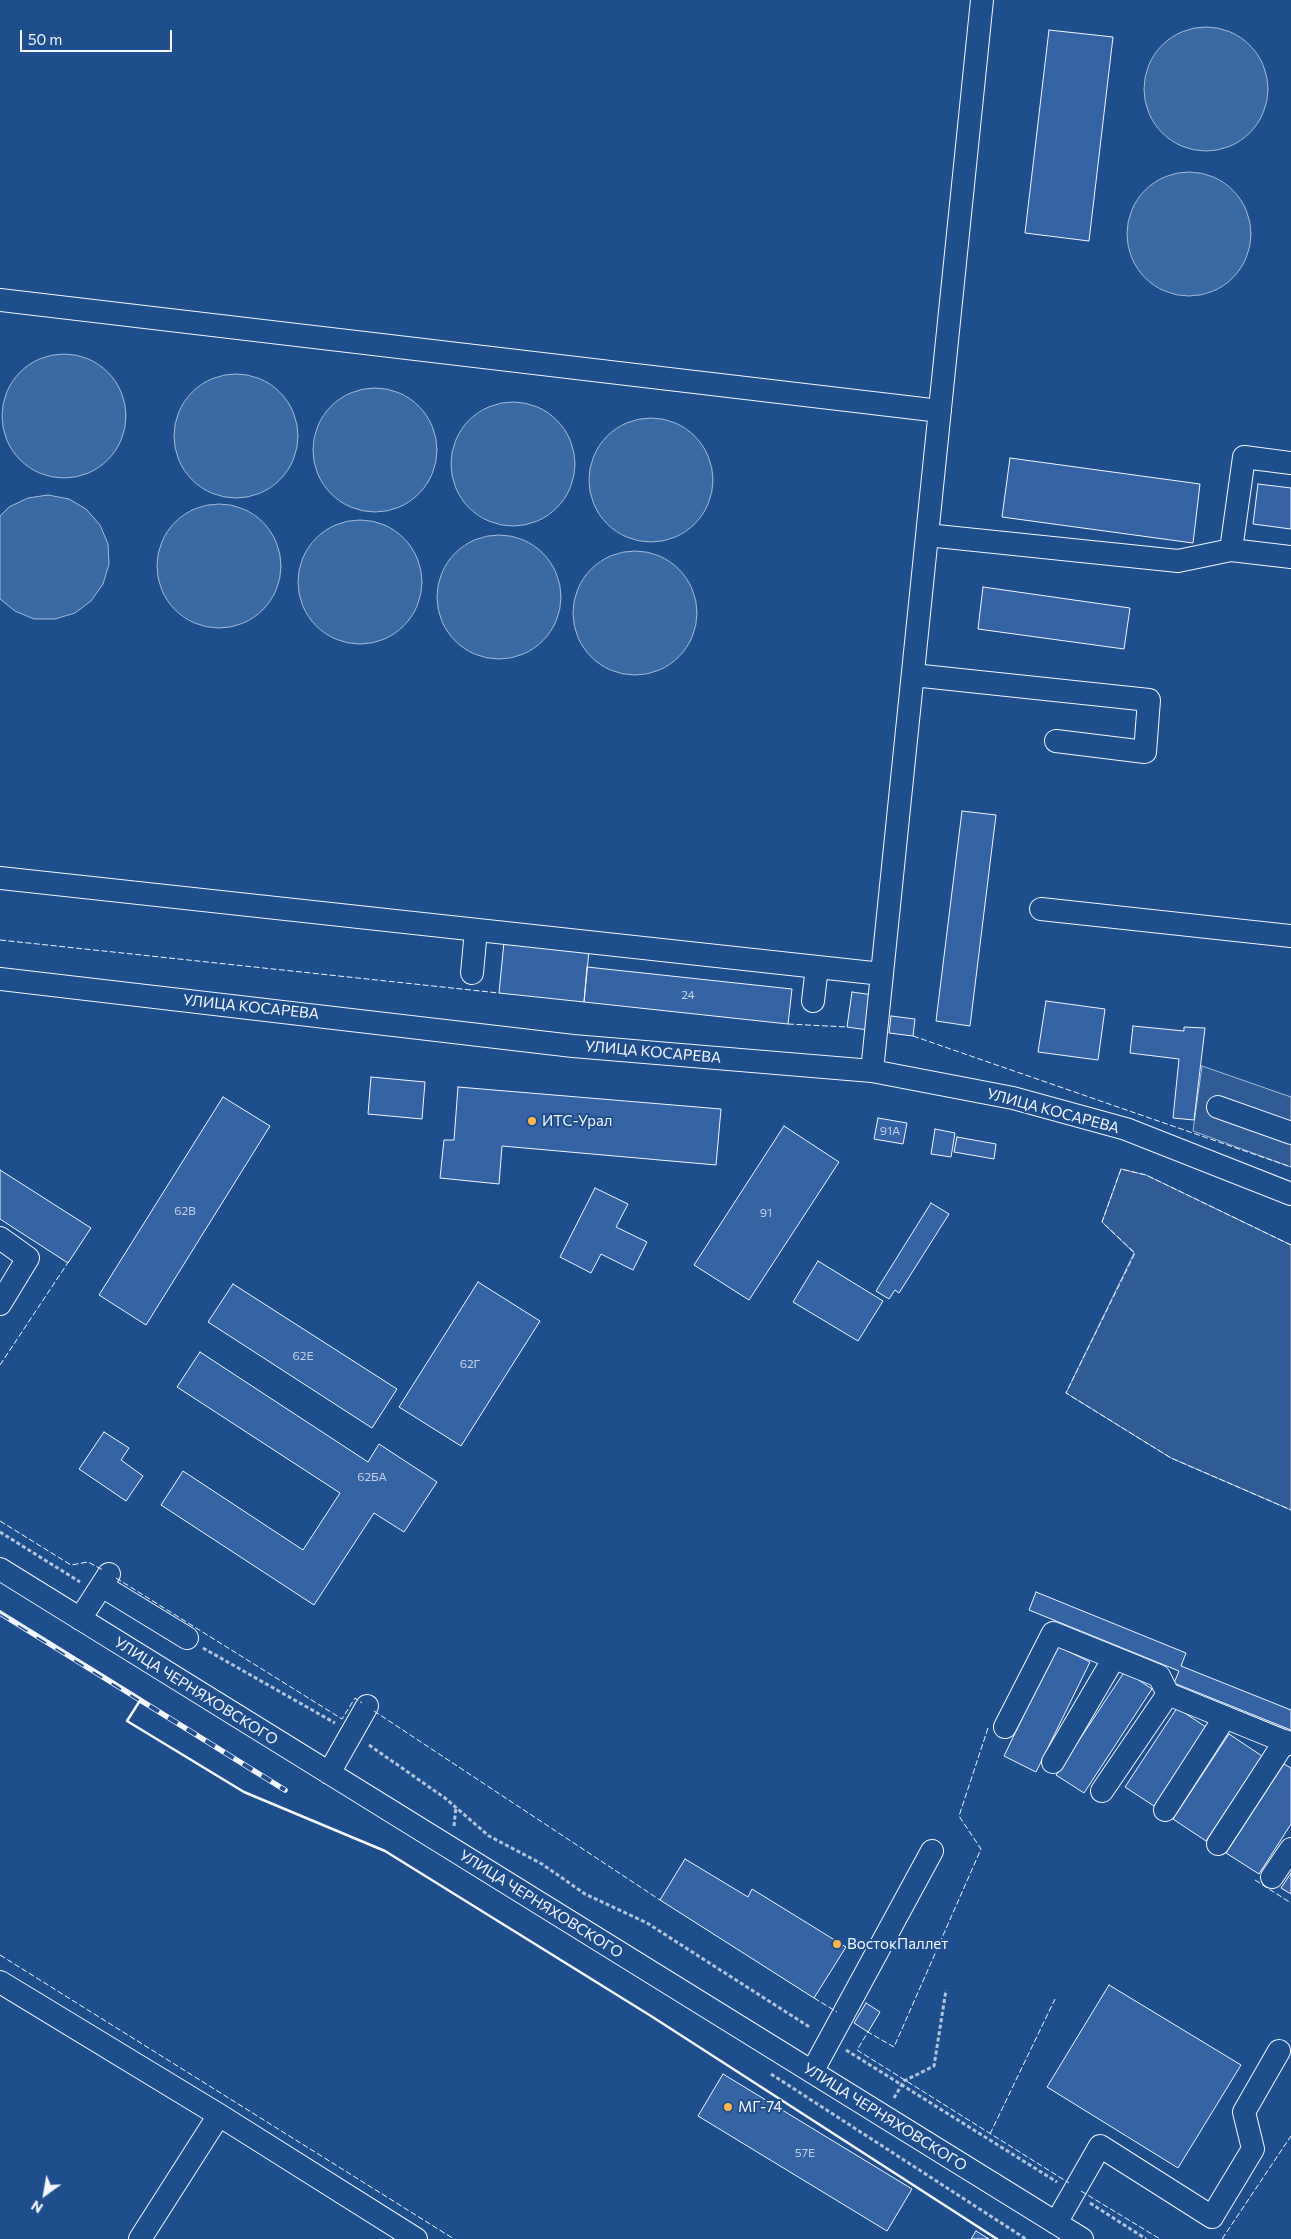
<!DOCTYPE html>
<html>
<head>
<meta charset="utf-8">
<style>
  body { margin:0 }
  #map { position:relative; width:1291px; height:2239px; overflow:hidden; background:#1f4e8c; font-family:Commissioner,sans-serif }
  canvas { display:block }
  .north { position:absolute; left:20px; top:2169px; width:50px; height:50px; -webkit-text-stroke:4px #1f4e8c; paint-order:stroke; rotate:212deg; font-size:14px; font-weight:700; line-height:20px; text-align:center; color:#f2f6ff }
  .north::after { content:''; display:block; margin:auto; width:18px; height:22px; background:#f2f6ff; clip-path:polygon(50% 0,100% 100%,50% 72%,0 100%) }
  .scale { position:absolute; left:20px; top:30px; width:152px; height:22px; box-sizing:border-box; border:2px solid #f2f6ff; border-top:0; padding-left:6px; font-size:15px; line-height:18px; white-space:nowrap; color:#f2f6ff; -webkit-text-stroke:4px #1f4e8c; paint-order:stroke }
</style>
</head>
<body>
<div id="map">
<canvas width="1291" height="2239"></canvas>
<div class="north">N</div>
<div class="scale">50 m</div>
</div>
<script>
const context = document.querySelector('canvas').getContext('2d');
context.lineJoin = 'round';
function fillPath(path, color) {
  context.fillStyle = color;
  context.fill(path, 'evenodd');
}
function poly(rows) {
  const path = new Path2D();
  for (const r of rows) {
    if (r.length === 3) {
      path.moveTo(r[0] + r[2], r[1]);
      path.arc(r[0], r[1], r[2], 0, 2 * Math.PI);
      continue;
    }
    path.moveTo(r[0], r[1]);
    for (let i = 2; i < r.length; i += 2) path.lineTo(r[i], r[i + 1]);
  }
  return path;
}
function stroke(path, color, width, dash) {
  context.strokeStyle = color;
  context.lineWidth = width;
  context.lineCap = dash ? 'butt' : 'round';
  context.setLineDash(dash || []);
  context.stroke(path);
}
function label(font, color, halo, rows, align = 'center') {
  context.font = font + ' Commissioner,sans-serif';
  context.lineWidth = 4;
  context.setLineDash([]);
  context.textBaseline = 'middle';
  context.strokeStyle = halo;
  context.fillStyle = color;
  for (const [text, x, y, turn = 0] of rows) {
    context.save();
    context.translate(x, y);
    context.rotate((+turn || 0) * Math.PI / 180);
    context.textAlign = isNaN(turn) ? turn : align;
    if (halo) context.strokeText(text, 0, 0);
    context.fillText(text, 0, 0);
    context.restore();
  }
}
const parking = poly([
  [1202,1066,1291,1097,1291,1167,1193,1131,1202,1066],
  [1121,1169,1146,1175,1291,1245,1291,1510,1171,1458,1066,1393,1134,1253,1102,1222,1121,1169]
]);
fillPath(parking, '#305b95');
stroke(parking, '#a8bbd7', 1);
const water = poly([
  [1206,89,62],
  [1189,234,62],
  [64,416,62],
  [236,436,62],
  [375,450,62],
  [513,464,62],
  [651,480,62],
  [48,495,69,499,86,509,100,525,108,544,109,564,103,584,91,601,75,613,55,619,34,619,15,611,0,599,0,516,9,507,28,498,48,495],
  [219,566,62],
  [360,582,62],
  [499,597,62],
  [635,613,62]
]);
fillPath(water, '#3b69a3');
stroke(water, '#a8bbd7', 1);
const building = poly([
  [1049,30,1113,37,1089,241,1025,233,1049,30],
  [1010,458,1200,484,1193,543,1002,517,1010,458],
  [1258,484,1291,488,1291,529,1253,524,1258,484],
  [983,587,1130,608,1124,649,978,629,983,587],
  [962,811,996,815,970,1026,936,1021,962,811],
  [504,942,589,951,584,1002,499,993,504,942],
  [587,967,792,989,788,1024,584,1002,587,967],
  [852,992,873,995,868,1030,847,1027,852,992],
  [1046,1001,1105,1009,1098,1060,1038,1052,1046,1001],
  [891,1016,915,1019,913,1036,889,1033,891,1016],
  [1133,1026,1184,1031,1184,1027,1205,1028,1194,1120,1173,1118,1179,1059,1130,1053,1133,1026],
  [371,1077,425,1082,422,1119,368,1114,371,1077],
  [458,1087,721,1109,716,1165,502,1146,499,1184,440,1178,444,1140,454,1140,458,1087],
  [223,1097,270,1126,146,1325,99,1295,223,1097],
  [878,1118,907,1123,903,1144,874,1139,878,1118],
  [784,1126,839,1162,749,1300,694,1265,784,1126],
  [935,1129,955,1133,951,1157,931,1154,935,1129],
  [957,1137,996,1144,994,1159,954,1152,957,1137],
  [0,1170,91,1228,68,1263,0,1219,0,1170],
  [595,1188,628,1204,616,1227,647,1242,633,1270,601,1254,591,1273,560,1257,595,1188],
  [931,1203,949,1214,899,1293,895,1290,889,1299,876,1291,931,1203],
  [818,1261,883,1301,858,1341,793,1302,818,1261],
  [478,1282,540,1321,461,1446,399,1407,478,1282],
  [233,1284,397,1389,372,1428,208,1322,233,1284],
  [200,1352,368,1462,379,1444,437,1482,404,1532,374,1513,314,1605,161,1505,183,1471,303,1550,340,1493,177,1387,200,1352],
  [104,1432,129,1448,121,1460,143,1476,126,1501,79,1469,104,1432],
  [1036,1592,1186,1653,1181,1666,1291,1710,1291,1730,1174,1683,1179,1671,1029,1610,1036,1592],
  [1057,1646,1090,1662,1036,1772,1004,1756,1057,1646],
  [1125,1671,1152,1689,1084,1793,1056,1775,1125,1671],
  [1177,1708,1206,1727,1154,1806,1125,1787,1177,1708],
  [1229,1734,1262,1756,1206,1841,1173,1819,1229,1734],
  [1284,1764,1291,1768,1291,1824,1259,1874,1226,1853,1284,1764],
  [685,1859,748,1897,752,1889,846,1947,814,1998,660,1900,685,1859],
  [1291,1873,1291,1894,1281,1888,1291,1873],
  [1109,1985,1241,2065,1178,2168,1047,2087,1109,1985],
  [866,2003,880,2012,868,2032,854,2023,866,2003],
  [723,2074,912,2189,887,2231,698,2116,723,2074],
  [976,2231,989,2239,971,2239,976,2231]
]);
fillPath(building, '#3563a3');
stroke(building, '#f2f6ff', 1);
const minor = poly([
  [0,300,940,411],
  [927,535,1178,561,1231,550,1291,557],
  [1231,550,1244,457,1291,463],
  [913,675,1149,700,1145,752,1056,741],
  [0,878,882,974],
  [1041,909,1291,936],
  [472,973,476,930],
  [0,979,573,1046,872,1071,1013,1098,1126,1129,1291,1194],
  [813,1001,817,967],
  [872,1071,982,0],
  [1218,1107,1291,1133],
  [0,1238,28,1258,0,1304],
  [0,1569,1082,2239],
  [102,1586,187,1638],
  [80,1619,109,1574],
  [1005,1727,1053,1633,1159,1676,1168,1694,1291,1744],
  [1053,1762,1114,1658],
  [329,1773,367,1706],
  [1102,1791,1168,1694],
  [1165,1810,1225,1717],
  [1218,1844,1285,1741],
  [1272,1877,1291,1849],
  [0,1982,219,2115,416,2239],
  [812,2072,932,1851],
  [1056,2223,1100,2146,1212,2217,1253,2149,1244,2112,1279,2051],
  [140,2239,219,2115]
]);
stroke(minor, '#f2f6ff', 24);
stroke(poly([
  [0,1532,80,1582],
  [203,1648,335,1723],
  [369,1745,445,1798,489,1836,542,1864,585,1894,647,1923,811,2028],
  [454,1826,456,1807],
  [846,2050,1057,2182],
  [771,2074,1026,2239],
  [894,2098,904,2081,934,2066,946,1990],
  [1090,2203,1146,2239]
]), '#b3c4dc', 3, [4, 2.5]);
stroke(minor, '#1f4e8c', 22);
const rail = poly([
  [0,1613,285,1790]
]);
stroke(rail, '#f2f6ff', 5.5);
stroke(rail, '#1f4e8c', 4, [11]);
stroke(poly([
  [0,940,499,993],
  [788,1024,847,1027],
  [913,1036,1291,1167],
  [1291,1245,1146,1175,1121,1169,1102,1222,1135,1253,1066,1393,1171,1458,1291,1510],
  [0,1365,69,1261],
  [0,1521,71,1565,88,1562,103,1570],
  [116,1578,342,1719,355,1698,362,1703],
  [374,1711,660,1900],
  [988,1728,959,1816,981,1849,894,2047,868,2032,857,2050,1069,2183],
  [1255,1880,1291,1903],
  [0,1955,454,2239],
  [814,1998,837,2012],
  [990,2134,1055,1999],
  [1081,2191,1160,2239],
  [1222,2239,1291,2136]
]), '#f2f6ff', 1, [6, 2.5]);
stroke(poly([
  [0,1612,141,1699,127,1721,244,1792,385,1851,651,2016,997,2239]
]), '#f2f6ff', 2.5);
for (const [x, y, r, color] of [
  [532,1121,5,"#ffb74d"],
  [837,1944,5,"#ffb74d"],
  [728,2107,5,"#ffb74d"]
]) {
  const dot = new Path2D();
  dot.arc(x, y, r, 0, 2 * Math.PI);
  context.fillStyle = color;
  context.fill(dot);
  stroke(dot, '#1f4e8c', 2);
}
label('12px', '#c3d1e8', null, [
  ["24",688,995],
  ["91А",890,1131],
  ["62В",185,1211],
  ["91",766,1213],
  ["62Е",303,1356],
  ["62Г",470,1364],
  ["62БА",372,1477],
  ["57Е",805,2153]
]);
label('15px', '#f2f6ff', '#1f4e8c', [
  ["УЛИЦА КОСАРЕВА",251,1007,6],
  ["УЛИЦА КОСАРЕВА",653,1052,5],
  ["УЛИЦА КОСАРЕВА",1053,1111,15],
  ["УЛИЦА ЧЕРНЯХОВСКОГО",196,1691,32],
  ["УЛИЦА ЧЕРНЯХОВСКОГО",541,1904,32],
  ["УЛИЦА ЧЕРНЯХОВСКОГО",885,2117,32]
]);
label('15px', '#f2f6ff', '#1f4e8c', [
  ["ИТС-Урал",542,1121],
  ["ВостокПаллет",847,1944],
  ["МГ-74",738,2107]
], 'left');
</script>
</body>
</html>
